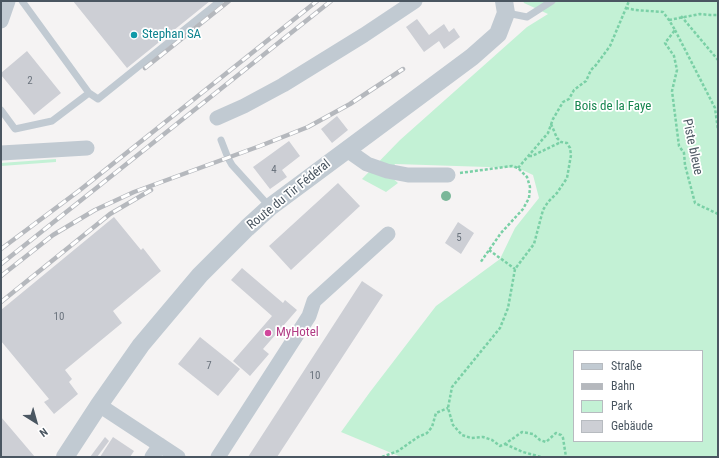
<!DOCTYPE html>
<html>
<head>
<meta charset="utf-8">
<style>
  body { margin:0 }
  #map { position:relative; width:719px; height:458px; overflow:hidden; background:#f5f3f3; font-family:"Roboto Condensed",sans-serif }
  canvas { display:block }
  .frame { position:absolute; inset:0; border:2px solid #4a5661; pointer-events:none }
  .legend { position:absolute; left:573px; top:350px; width:130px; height:92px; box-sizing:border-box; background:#fff; border:1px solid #b7bbc0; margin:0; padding:5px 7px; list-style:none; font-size:12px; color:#4a5661 }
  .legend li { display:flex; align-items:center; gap:8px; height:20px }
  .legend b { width:20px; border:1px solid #b7bbc0 }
  .north { position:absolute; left:16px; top:402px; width:40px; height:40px; -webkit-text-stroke:3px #fff; paint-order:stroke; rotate:143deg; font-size:11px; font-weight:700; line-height:16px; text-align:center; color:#4a5661 }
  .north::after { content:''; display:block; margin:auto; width:14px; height:18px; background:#4a5661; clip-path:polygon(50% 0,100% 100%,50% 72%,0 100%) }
</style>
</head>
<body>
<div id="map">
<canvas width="719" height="458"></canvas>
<div class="frame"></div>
<ul class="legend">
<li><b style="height:5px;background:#c1cad2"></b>Straße</li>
<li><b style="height:5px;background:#b5b8bd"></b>Bahn</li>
<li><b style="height:11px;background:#c3f1d5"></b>Park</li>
<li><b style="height:11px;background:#cdcfd5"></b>Gebäude</li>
</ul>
<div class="north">N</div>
</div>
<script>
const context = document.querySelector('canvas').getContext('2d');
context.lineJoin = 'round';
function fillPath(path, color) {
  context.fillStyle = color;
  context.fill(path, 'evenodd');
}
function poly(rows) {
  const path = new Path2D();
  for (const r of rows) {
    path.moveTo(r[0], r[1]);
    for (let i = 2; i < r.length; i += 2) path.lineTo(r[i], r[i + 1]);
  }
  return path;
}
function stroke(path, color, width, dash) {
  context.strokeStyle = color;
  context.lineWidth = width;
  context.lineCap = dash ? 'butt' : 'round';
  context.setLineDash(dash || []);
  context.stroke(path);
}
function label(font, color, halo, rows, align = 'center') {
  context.font = font + ' "Roboto Condensed",sans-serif';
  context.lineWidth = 3.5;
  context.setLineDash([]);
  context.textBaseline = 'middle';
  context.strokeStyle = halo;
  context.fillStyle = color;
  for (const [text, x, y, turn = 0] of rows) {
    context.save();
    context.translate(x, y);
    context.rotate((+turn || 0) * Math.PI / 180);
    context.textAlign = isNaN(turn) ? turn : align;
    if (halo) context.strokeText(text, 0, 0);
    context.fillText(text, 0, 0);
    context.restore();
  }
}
fillPath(poly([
  [523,1,718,1,718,457,401,457,341,432,370,392,436,306,500,259,515,228,539,198,533,175,518,168,395,164,390,176,398,183,386,192,362,179,400,140,527,27,548,14,524,3],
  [574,351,702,351,702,441,574,441],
  [56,159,56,162,1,166,1,163]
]), '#c3f1d5');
fillPath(poly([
  [73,1,210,1,127,68],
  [417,19,429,35,444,24,449,32,454,28,460,37,444,49,439,41,424,52,406,27],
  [27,51,61,93,34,115,1,75,1,73],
  [337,116,348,130,332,143,321,129],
  [289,141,300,156,282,170,287,177,270,189,253,167],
  [338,183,360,206,291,270,269,246],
  [114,217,141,250,143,248,161,271,113,311,122,323,65,370,72,379,69,382,78,394,54,414,44,402,49,399,1,341,1,310],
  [458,222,474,233,461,254,445,243],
  [242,268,283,303,285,300,297,310,263,349,269,354,250,376,233,361,272,316,231,280],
  [362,281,383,295,277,457,248,457],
  [200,337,240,369,218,396,178,364],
  [1,417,35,457,1,457],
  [105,437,109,441,97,457,90,457],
  [113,437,134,451,130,457,100,457]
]), '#cdcfd5');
stroke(poly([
  [626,8,635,10,663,12,669,20,675,30,665,43,674,56,677,70,672,91,679,146,684,153,685,165,695,203,718,214],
  [681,16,718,60],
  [669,20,700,14,710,15,718,15],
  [675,30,715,108,718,130],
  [551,124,557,138,561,142,567,143,570,148,571,155,567,178,557,193,548,202,543,210,534,244,515,269,508,308,500,328,452,387,448,408,453,425,462,435,471,438,483,437,492,440,500,446,505,444,522,432,533,434,540,440,546,442,556,433,561,435,563,438,566,457],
  [529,156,532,156,561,142],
  [518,168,548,133,553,119,563,102,569,99,574,90,586,81,591,70,596,65,610,46,629,1],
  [460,173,512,166,518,168,527,177,530,187,529,198,523,209,501,233,480,263],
  [489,250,515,269],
  [505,444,523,452,541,457],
  [382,457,398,451,418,437,427,433,432,427,436,413,448,408]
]), '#7ad0a6', 2.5, [3, 2]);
stroke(poly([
  [507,13,527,17,552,1],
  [89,93,98,99,220,1],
  [1,110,15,129,52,121,89,93,22,1],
  [221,140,228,158,232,165,270,207]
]), '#c1cad2', 7);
stroke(poly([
  [1,21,8,1],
  [217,118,244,106,283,85,364,35,415,1],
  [347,150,367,164,387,171,408,175,448,175],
  [1,153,87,148],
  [99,405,178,457],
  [152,457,160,445],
  [218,457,309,316,314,301,388,234]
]), '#c1cad2', 15);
stroke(poly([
  [65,457,99,405,141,345,200,275,247,228,270,207,472,57,498,34,506,13,504,1]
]), '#c1cad2', 18);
const rail = poly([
  [145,68,229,1],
  [1,249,80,190,317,1],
  [1,264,331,1],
  [1,276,53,235,95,210,134,192,260,146,308,127,350,104,403,69],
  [1,302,110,214,151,190]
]);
stroke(rail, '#b5b8bd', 4.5);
stroke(rail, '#fff', 3, [9]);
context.fillStyle = '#7bb799';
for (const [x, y] of [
  [446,196]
]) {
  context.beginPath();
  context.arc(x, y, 5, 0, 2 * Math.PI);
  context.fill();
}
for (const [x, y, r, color] of [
  [134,35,4,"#0f9aa8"],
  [268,333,4,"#d1479c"]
]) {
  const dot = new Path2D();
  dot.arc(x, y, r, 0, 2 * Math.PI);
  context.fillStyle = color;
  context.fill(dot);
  stroke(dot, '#fff', 1.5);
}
label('11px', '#6b747e', null, [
  ["2",30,81],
  ["4",274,170],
  ["5",459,238],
  ["10",59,317],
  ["7",209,366],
  ["10",315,376]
]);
label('13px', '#0d838f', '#fff', [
  ["Stephan SA",142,35]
], 'left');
label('13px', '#17864f', '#fff', [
  ["Bois de la Faye",613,107]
]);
label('13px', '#4a5661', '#fff', [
  ["Piste bleue",692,147,78],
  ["Route du Tir Fédéral",289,195,-39]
]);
label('13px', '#b23c85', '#fff', [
  ["MyHotel",276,333]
], 'left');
</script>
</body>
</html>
